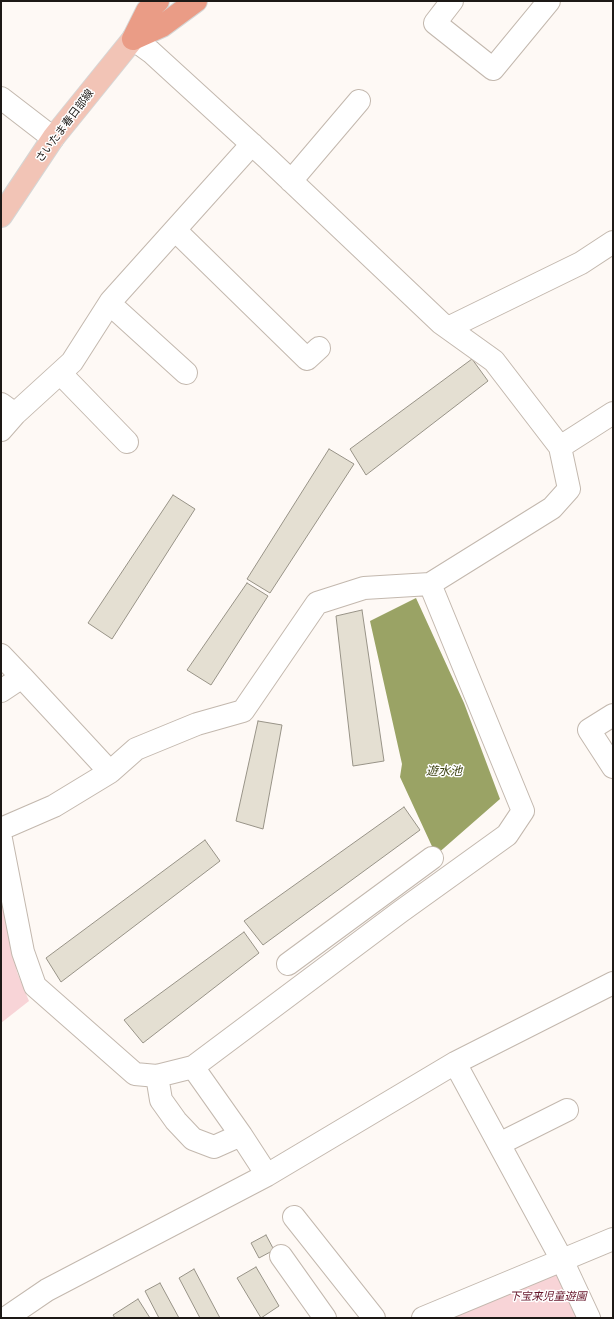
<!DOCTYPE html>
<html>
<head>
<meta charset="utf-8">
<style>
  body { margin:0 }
  #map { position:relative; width:614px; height:1319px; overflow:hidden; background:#fef9f5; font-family:Bitter,serif }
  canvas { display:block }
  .frame { position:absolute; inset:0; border:2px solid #1d1916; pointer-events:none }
</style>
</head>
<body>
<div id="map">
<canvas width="614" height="1319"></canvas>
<div class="frame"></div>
</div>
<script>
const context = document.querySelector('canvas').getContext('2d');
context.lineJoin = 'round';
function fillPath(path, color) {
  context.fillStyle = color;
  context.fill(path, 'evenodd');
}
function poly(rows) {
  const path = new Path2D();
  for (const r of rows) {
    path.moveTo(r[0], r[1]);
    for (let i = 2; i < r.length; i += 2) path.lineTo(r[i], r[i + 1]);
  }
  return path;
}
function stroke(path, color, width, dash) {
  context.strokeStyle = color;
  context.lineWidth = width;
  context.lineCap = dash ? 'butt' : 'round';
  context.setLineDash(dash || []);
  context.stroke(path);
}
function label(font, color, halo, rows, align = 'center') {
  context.font = font + ' Bitter,"Noto Sans JP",serif';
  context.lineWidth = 3;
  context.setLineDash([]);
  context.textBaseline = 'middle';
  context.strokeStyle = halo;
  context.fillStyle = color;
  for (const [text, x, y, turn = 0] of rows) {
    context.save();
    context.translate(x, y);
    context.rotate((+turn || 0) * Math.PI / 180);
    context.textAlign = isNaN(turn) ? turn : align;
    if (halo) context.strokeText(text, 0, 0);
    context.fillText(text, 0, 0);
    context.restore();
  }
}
fillPath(poly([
  [1,885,17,972,29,1001,1,1023],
  [558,1270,582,1318,439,1318]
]), '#f8d4d7');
fillPath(poly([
  [416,598,464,703,500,799,436,855,400,777,402,764,370,621]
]), '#9aa365');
const building = poly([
  [472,359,488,381,366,475,350,449,472,359],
  [329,449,354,464,270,593,247,579,329,449],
  [173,495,195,509,112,639,88,623,173,495],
  [247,583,268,596,211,685,187,670,247,583],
  [362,610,384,761,353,766,336,616,362,610],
  [258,721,282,725,263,829,236,821,258,721],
  [404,807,420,830,263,945,244,921,404,807],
  [205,840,220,861,61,982,46,958,205,840],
  [244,932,259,953,143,1043,124,1020,244,932],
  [266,1235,274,1250,259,1258,251,1243,266,1235],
  [256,1267,279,1306,261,1318,237,1278,256,1267],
  [194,1269,220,1318,200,1318,179,1278,194,1269],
  [160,1283,179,1318,159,1318,145,1291,160,1283],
  [138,1299,150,1318,115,1318,113,1315,138,1299]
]);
fillPath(building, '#e4dfd2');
stroke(building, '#989387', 1);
const minor = poly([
  [452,1,435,23,493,69,549,1],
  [1,98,53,138],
  [291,181,359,101],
  [175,230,307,359,319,348],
  [110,304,186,373],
  [448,328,581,263,613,242],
  [60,373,127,442],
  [1,404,15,414,72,362,111,301,252,144],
  [1,430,15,414],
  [560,447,613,413],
  [1,655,22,677,1,691],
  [613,715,589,730,613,767],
  [110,772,136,749,197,724,243,711,317,603,364,588,430,584],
  [1,829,54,806,110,772,22,677],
  [1,839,23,952,35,986,135,1074,157,1076,193,1067,400,912,507,835,523,811,430,584,552,508,569,489,560,447,494,361,441,323,267,158,151,52,133,39],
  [288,964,432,858],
  [455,1063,562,1260,589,1318],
  [157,1076,161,1100,176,1121,193,1139,214,1147,241,1135,193,1067],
  [241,1135,267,1175],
  [499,1144,567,1110],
  [294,1217,374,1318],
  [281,1256,325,1318],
  [6,1318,47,1290,267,1175,455,1063,613,983],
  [423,1318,613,1239]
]);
const major = poly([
  [1,216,53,138,133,39]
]);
const highway = poly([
  [133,39,162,26,196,1],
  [133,39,147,11,158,1]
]);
stroke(minor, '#c3b8ae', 24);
stroke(major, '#d6d6d5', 24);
stroke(highway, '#d6d6d5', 24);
stroke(minor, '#fff', 22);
stroke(major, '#f2c4b6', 22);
stroke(highway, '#ea9c86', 22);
label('11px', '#1d1916', '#fff', [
  ["さいたま春日部線",65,126,-53]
]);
label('italic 11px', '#641328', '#fff', [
  ["下宝来児童遊園",548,1297]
]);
label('italic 12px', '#3c4111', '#fff', [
  ["遊水池",444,772]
]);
</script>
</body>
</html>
